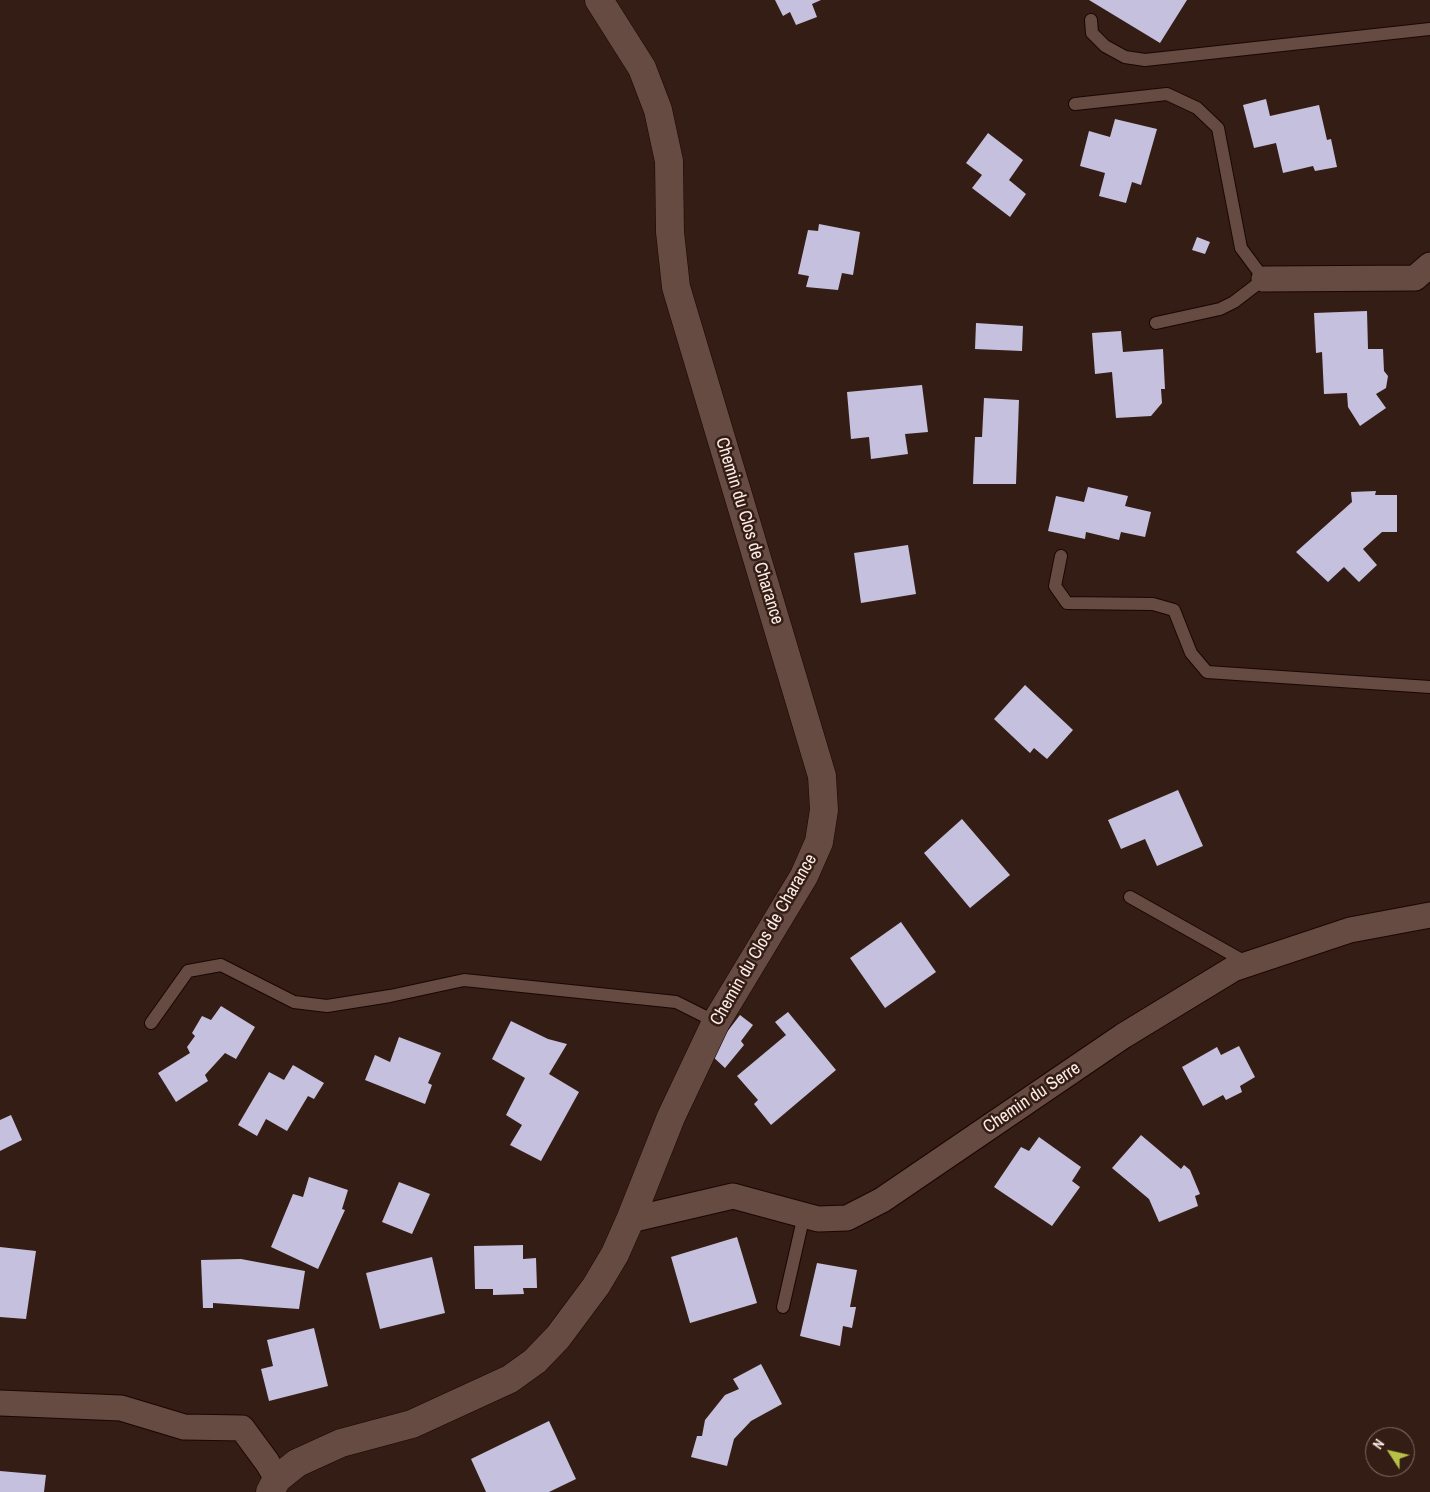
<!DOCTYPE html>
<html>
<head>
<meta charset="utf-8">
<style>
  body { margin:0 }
  #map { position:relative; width:1430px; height:1492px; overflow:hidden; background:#341d14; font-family:"Archivo Narrow",sans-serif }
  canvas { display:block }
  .north { position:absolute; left:1365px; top:1427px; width:50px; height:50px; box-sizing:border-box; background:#341d14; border:1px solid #846f68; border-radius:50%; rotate:305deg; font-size:14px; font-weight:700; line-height:20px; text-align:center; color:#fcebe5 }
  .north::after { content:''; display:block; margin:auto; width:18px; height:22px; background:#b7c148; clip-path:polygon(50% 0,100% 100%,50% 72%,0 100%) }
</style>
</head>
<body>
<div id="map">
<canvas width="1430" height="1492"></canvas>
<div class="north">N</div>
</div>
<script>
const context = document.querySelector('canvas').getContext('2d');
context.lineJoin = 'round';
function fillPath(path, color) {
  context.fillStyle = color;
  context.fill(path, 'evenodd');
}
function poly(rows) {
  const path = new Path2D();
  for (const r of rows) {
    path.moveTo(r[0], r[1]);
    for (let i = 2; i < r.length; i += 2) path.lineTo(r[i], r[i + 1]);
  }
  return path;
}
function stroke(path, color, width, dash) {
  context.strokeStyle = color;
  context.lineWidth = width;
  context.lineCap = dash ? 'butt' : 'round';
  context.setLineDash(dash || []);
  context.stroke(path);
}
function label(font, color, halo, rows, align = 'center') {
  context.font = font + ' "Archivo Narrow",sans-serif';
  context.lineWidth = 5;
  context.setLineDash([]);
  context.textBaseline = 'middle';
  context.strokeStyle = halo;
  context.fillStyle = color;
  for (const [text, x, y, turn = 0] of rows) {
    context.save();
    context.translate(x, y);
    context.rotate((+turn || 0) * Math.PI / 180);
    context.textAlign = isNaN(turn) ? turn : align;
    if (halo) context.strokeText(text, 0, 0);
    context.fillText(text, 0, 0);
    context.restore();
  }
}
fillPath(poly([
  [775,0,821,0,812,4,817,17,796,25,790,12,783,16],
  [1089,0,1187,0,1160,43],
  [1266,99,1270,116,1319,105,1327,140,1331,139,1337,167,1315,171,1313,166,1283,173,1276,143,1254,148,1243,105],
  [1115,119,1157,129,1141,185,1132,182,1126,203,1099,196,1105,173,1080,166,1089,131,1110,137],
  [988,133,1023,160,1009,180,1026,194,1010,217,972,188,982,175,966,163],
  [819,224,860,232,853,275,842,273,838,290,806,287,809,276,798,274,808,230,818,231],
  [1197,237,1210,242,1205,254,1192,250],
  [1367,311,1368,349,1383,349,1384,371,1388,376,1386,388,1376,394,1386,408,1360,426,1348,407,1347,393,1324,394,1322,352,1316,353,1314,313],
  [976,323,1023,326,1022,351,975,349],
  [1121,331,1123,352,1163,349,1165,389,1161,389,1162,403,1151,416,1116,418,1112,372,1095,374,1092,333],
  [922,385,928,432,905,434,908,454,871,459,869,437,851,439,847,392],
  [984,398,1019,400,1016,484,973,484,975,437,982,437],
  [1088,487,1128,496,1125,506,1151,512,1145,537,1121,532,1119,540,1086,532,1085,539,1048,531,1056,496,1084,502],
  [1376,491,1375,495,1397,495,1397,532,1382,532,1363,549,1377,565,1359,582,1344,567,1328,582,1296,552,1352,502,1351,492],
  [908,545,916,594,861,603,854,553],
  [1025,685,1073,730,1047,759,1034,748,1030,753,994,719],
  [1178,790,1203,846,1157,866,1145,839,1121,849,1108,820],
  [962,819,1010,875,970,908,924,853],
  [901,922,936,972,885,1008,850,958],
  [221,1006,255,1027,236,1059,225,1053,205,1075,208,1081,176,1102,158,1073,190,1053,187,1047,195,1036,192,1033,202,1016,211,1020],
  [788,1012,836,1070,771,1125,754,1104,758,1100,737,1076,786,1035,775,1022],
  [740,1015,753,1025,741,1041,744,1045,725,1068,710,1054],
  [511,1021,548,1039,567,1044,549,1074,579,1092,541,1161,510,1145,522,1125,506,1115,525,1078,492,1059],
  [399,1037,441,1053,428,1083,432,1085,425,1104,365,1080,375,1055,390,1062],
  [1239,1046,1255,1077,1240,1086,1242,1092,1226,1100,1223,1095,1203,1106,1182,1067,1217,1047,1221,1055],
  [293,1065,324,1083,314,1099,308,1096,287,1131,266,1119,257,1136,238,1125,269,1072,284,1080],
  [11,1115,22,1140,0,1151,0,1120],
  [1141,1135,1181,1169,1184,1165,1190,1170,1200,1194,1195,1196,1198,1206,1159,1222,1149,1199,1112,1168],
  [1039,1137,1081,1167,1072,1181,1080,1187,1052,1226,994,1187,1021,1147,1029,1151],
  [309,1177,348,1190,342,1209,345,1210,318,1269,271,1247,293,1194,303,1197],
  [399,1182,430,1194,412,1234,382,1222],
  [737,1237,757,1303,690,1323,671,1257],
  [523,1245,523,1259,536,1258,537,1288,523,1288,524,1294,493,1295,493,1289,475,1289,474,1246],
  [0,1247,36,1251,26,1319,0,1317],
  [432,1257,445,1313,380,1329,366,1273],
  [241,1259,305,1271,299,1309,213,1303,213,1308,203,1308,201,1260],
  [817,1263,857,1270,850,1307,856,1307,852,1328,843,1326,840,1346,800,1336],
  [314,1328,328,1386,269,1401,261,1369,273,1366,267,1340],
  [761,1364,782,1404,751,1421,734,1439,727,1466,691,1457,697,1436,702,1436,705,1420,725,1395,739,1389,733,1379],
  [549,1421,576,1479,549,1492,486,1492,471,1459],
  [0,1471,46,1475,44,1492,0,1492]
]), '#c5c0dd');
const service = poly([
  [1091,20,1092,33,1105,46,1125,57,1145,60,1430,29],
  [1075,104,1167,94,1197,108,1218,128,1241,248,1264,279,1234,302,1220,309,1156,323],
  [1061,556,1055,586,1067,603,1153,604,1174,610,1191,653,1207,672,1430,687],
  [1130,897,1249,964],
  [151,1023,188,971,221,965,294,1002,327,1006,390,996,464,980,676,1002,716,1022],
  [783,1307,804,1215]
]);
const minor = poly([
  [1264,279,1415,278,1430,265],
  [630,1220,733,1196,818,1219,847,1218,882,1200,1123,1036,1233,969,1350,930,1430,915],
  [0,1403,121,1408,184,1427,242,1428,267,1462,277,1479]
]);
const tertiary = poly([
  [270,1492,277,1479,297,1463,341,1443,412,1424,510,1379,535,1361,558,1337,596,1286,615,1254,630,1220,671,1117,716,1022,804,876,819,842,824,810,822,776,676,287,670,232,669,161,658,110,642,68,599,0]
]);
stroke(service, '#1b0602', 14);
stroke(minor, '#1b0602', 27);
stroke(tertiary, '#1b0602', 29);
stroke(service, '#654b41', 12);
stroke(minor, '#654b41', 25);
stroke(tertiary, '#654b41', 28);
label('18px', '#fcebe5', '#341d14', [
  ["Chemin du Clos de Charance",749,531,73],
  ["Chemin du Clos de Charance",764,940,-60],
  ["Chemin du Serre",1032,1098,-34]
]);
</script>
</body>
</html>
